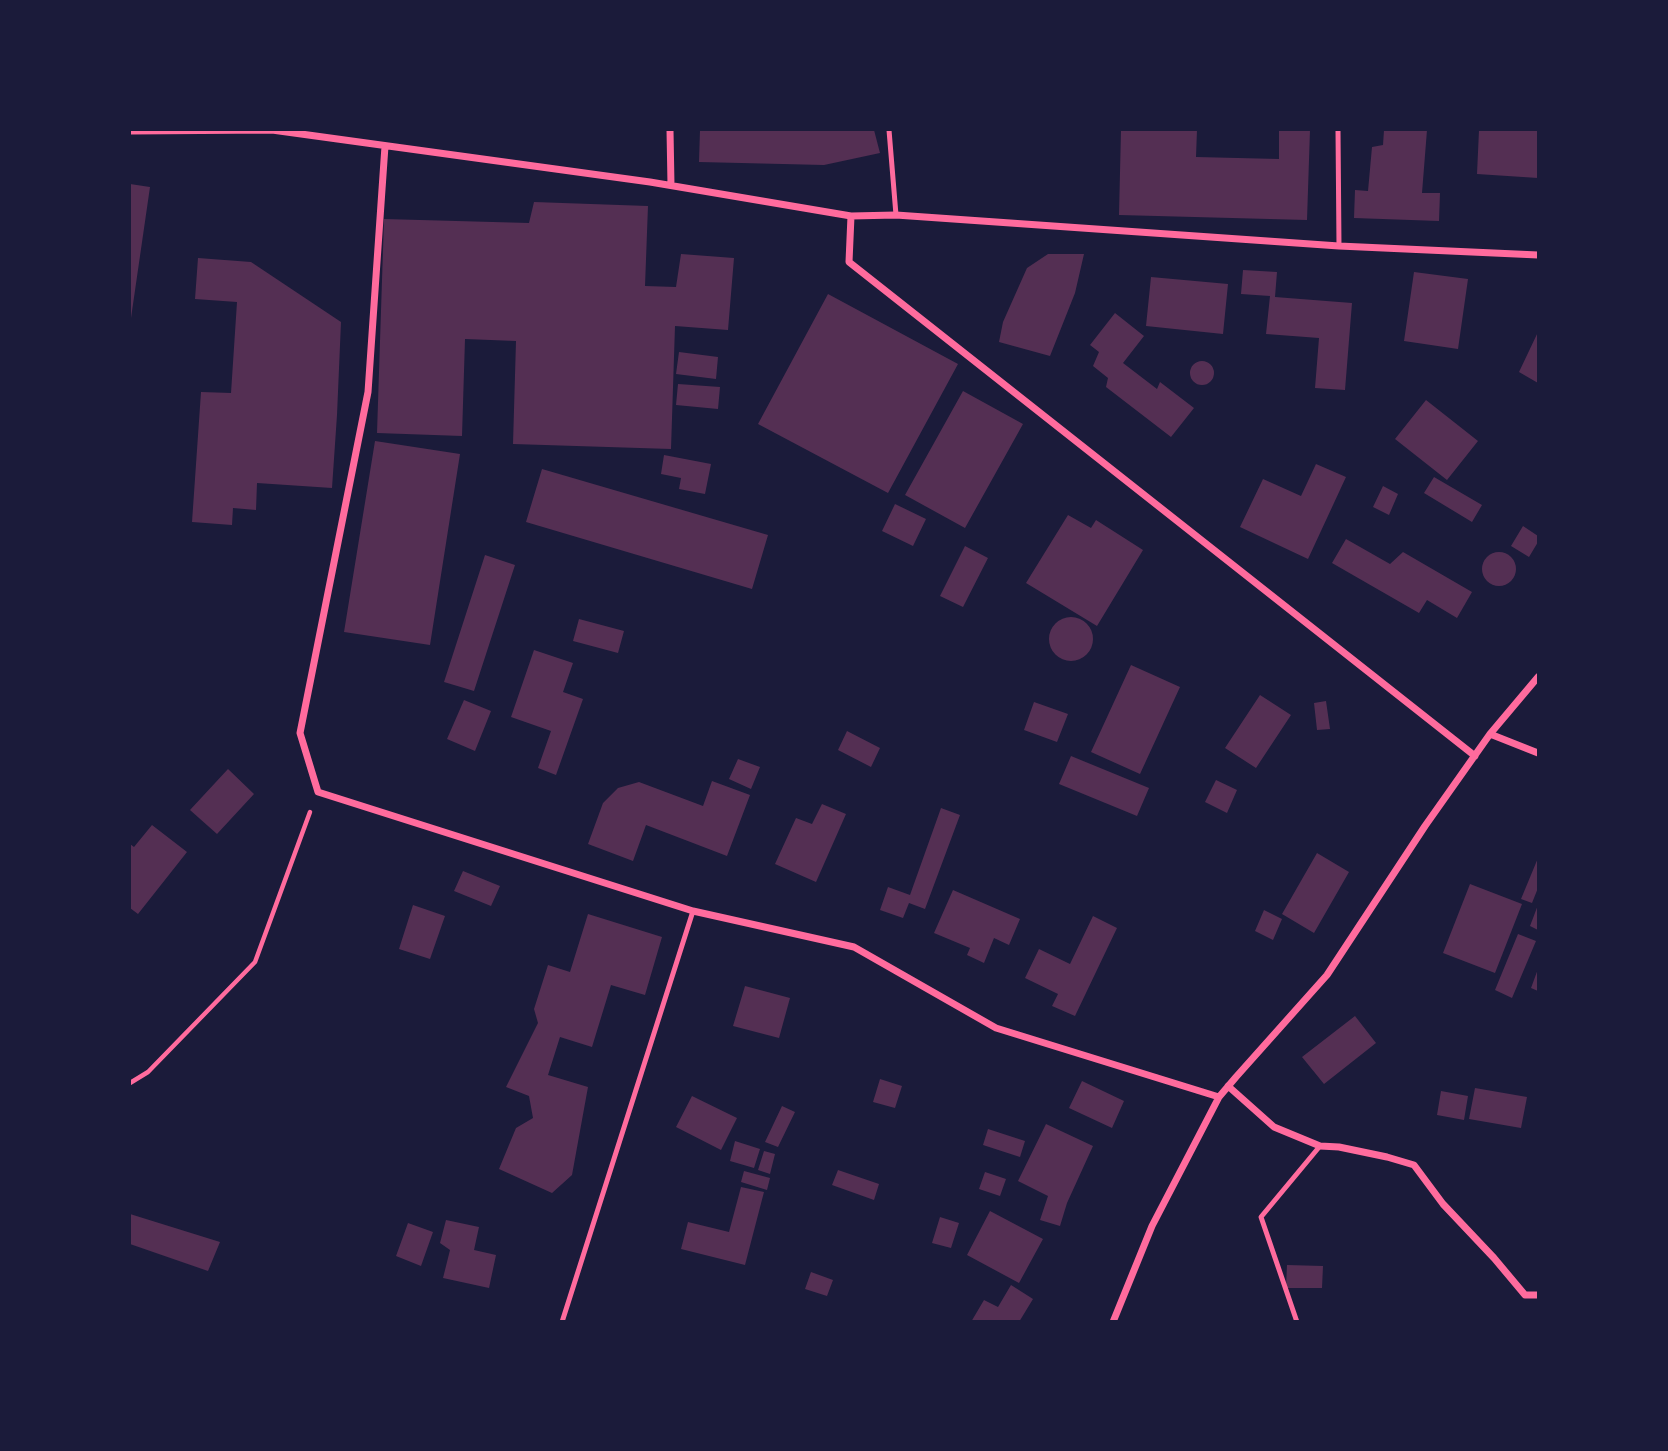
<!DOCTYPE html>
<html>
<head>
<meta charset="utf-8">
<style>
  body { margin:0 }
  #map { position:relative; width:1668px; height:1451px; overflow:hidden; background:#1b1b3a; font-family:"Titillium Web",sans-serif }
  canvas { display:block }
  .frame { position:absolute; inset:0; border:131px solid #1b1b3a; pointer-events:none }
</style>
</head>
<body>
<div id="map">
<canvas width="1668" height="1451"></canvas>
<div class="frame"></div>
</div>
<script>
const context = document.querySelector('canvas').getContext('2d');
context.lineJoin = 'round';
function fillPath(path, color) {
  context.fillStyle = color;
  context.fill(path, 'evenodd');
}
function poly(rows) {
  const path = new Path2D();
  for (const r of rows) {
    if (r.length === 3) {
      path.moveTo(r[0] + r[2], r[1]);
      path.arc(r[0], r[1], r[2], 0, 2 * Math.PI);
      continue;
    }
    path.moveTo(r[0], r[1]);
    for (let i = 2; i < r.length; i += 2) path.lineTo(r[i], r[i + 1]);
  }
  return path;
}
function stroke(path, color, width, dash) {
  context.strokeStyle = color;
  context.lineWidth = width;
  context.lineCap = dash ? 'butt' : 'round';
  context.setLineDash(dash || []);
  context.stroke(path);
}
fillPath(poly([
  [700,130,874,130,880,153,824,165,699,162],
  [1121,130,1197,130,1196,157,1279,159,1279,130,1310,130,1307,220,1119,215],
  [1384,130,1427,130,1422,193,1440,193,1439,221,1354,218,1355,190,1368,191,1372,147,1383,145],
  [1479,130,1538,130,1538,178,1477,174],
  [130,184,150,187,131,318,130,318],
  [534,202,648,206,645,286,676,287,681,254,734,258,728,330,675,326,671,449,513,444,516,341,465,339,462,436,377,433,384,219,529,223],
  [1048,254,1084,254,1075,293,1050,356,999,342,1003,322,1027,268],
  [198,258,251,262,341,322,337,415,332,488,257,483,256,510,233,508,232,525,192,522,201,392,231,393,237,302,195,299],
  [1243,270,1277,272,1275,297,1352,303,1345,390,1315,388,1319,338,1266,334,1270,296,1241,294],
  [1414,272,1468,279,1458,349,1404,341],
  [1151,277,1228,284,1223,334,1146,326],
  [828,294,958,364,888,493,758,424],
  [1115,313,1144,336,1123,363,1157,389,1160,382,1194,408,1171,437,1106,387,1108,378,1093,366,1099,352,1090,345],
  [1538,332,1538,383,1519,372],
  [679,352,718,357,716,379,676,374],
  [1202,373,12],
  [678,384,720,387,718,409,676,405],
  [963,391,1023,424,965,528,905,495],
  [1426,400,1478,441,1447,480,1395,439],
  [375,441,460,454,430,645,344,632],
  [664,455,711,464,705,494,679,489,681,478,661,474],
  [1316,464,1346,477,1308,559,1240,527,1263,479,1301,496],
  [542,469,768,535,752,589,526,522],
  [1434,477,1482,505,1472,522,1424,493],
  [1383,486,1398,494,1389,515,1373,507],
  [895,504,926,519,913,546,882,531],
  [1068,515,1091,528,1096,520,1143,550,1097,626,1026,583],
  [1523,526,1538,536,1538,542,1529,557,1511,546],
  [1346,539,1390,564,1403,552,1472,592,1457,618,1427,600,1419,613,1332,563],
  [965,546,988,558,963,607,940,596],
  [1499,569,17],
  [485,555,515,565,474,691,444,682],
  [1071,639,22],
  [579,619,624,631,618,653,573,641],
  [534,650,573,663,563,692,583,699,556,775,538,768,551,731,511,717],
  [1131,665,1180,687,1140,774,1091,752],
  [1260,695,1291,715,1256,768,1225,748],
  [464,700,491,711,475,751,447,739],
  [1326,701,1330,729,1317,730,1314,703],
  [1034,702,1068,714,1057,742,1024,730],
  [847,731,880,748,871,767,838,750],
  [1071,756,1149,788,1137,816,1059,784],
  [738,759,760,767,751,789,729,779],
  [228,769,254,794,217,834,190,810],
  [1216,780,1237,790,1227,813,1205,802],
  [712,781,750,795,727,856,646,825,633,861,588,844,603,803,618,788,639,782,703,806],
  [822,804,846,814,816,882,775,864,796,818,812,824],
  [941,808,960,815,925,909,909,903,903,918,880,910,888,887,910,895],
  [152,825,187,852,138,914,130,908,130,844,134,847],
  [1317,853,1349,872,1314,933,1282,914],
  [1538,858,1538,888,1532,903,1521,899],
  [463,871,500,886,491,906,454,891],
  [1470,884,1522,904,1495,973,1443,953],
  [953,890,1020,919,1009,945,994,938,984,963,967,955,970,948,934,933],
  [413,905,445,916,430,959,399,949],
  [1538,905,1538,930,1530,926],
  [1264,910,1282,919,1273,940,1255,931],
  [588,914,662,937,645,995,611,985,592,1047,560,1037,548,1075,588,1087,572,1175,552,1193,499,1169,516,1128,533,1118,529,1096,506,1087,538,1023,534,1009,548,965,570,972],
  [1093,916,1117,928,1075,1016,1052,1006,1058,994,1025,978,1039,949,1070,964],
  [1518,934,1536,941,1512,998,1495,990],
  [1538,969,1538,991,1531,988],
  [745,986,790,998,779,1038,733,1026],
  [1355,1016,1376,1043,1324,1084,1302,1057],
  [880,1079,902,1086,895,1108,873,1102],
  [1082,1081,1124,1101,1112,1128,1069,1108],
  [1475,1088,1527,1097,1521,1128,1469,1119],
  [1441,1091,1468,1096,1464,1120,1437,1115],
  [692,1096,737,1118,721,1150,676,1127],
  [782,1106,795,1112,778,1147,765,1142],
  [1046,1124,1093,1146,1067,1203,1060,1226,1040,1220,1048,1196,1018,1181],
  [988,1129,1025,1141,1020,1157,983,1145],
  [735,1141,760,1149,754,1168,730,1161],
  [764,1151,775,1154,770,1174,758,1170],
  [838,1170,879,1184,874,1200,832,1185],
  [744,1171,770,1178,767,1190,741,1182],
  [985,1172,1006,1179,1000,1196,979,1189],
  [741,1187,764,1192,745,1265,681,1249,688,1222,729,1232],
  [990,1211,1043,1239,1019,1283,967,1255],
  [130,1214,220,1242,208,1271,130,1244],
  [940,1217,959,1223,951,1248,932,1243],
  [446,1220,479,1227,474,1250,496,1255,489,1288,443,1278,450,1250,440,1243],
  [408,1223,433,1232,421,1266,396,1256],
  [1287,1265,1323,1266,1322,1288,1286,1288],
  [811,1272,833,1280,827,1296,805,1289],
  [1011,1285,1033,1299,1019,1322,971,1322,984,1300,998,1307]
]), '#542f53');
stroke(poly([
  [130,1083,148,1072,255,962,310,812]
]), '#ff6b9d', 4.5);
stroke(poly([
  [889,130,896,215],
  [1338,130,1339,246],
  [562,1322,693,911],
  [1297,1322,1261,1217,1320,1146]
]), '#ff6b9d', 5);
stroke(poly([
  [670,130,671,185],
  [130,131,272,130,650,182,851,216,896,215,1339,246,1538,255],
  [385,146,368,392,300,733,318,792,693,911,854,947,996,1028,1219,1097],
  [851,216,849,262,1475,756],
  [1490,734,1538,753],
  [1228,1086,1274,1127,1320,1146,1339,1147,1387,1157,1414,1165,1443,1204,1494,1258,1525,1295,1538,1295],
  [1113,1322,1152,1226,1219,1097,1236,1077,1327,975,1425,826,1490,734,1538,677]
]), '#ff6b9d', 7);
</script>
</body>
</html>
